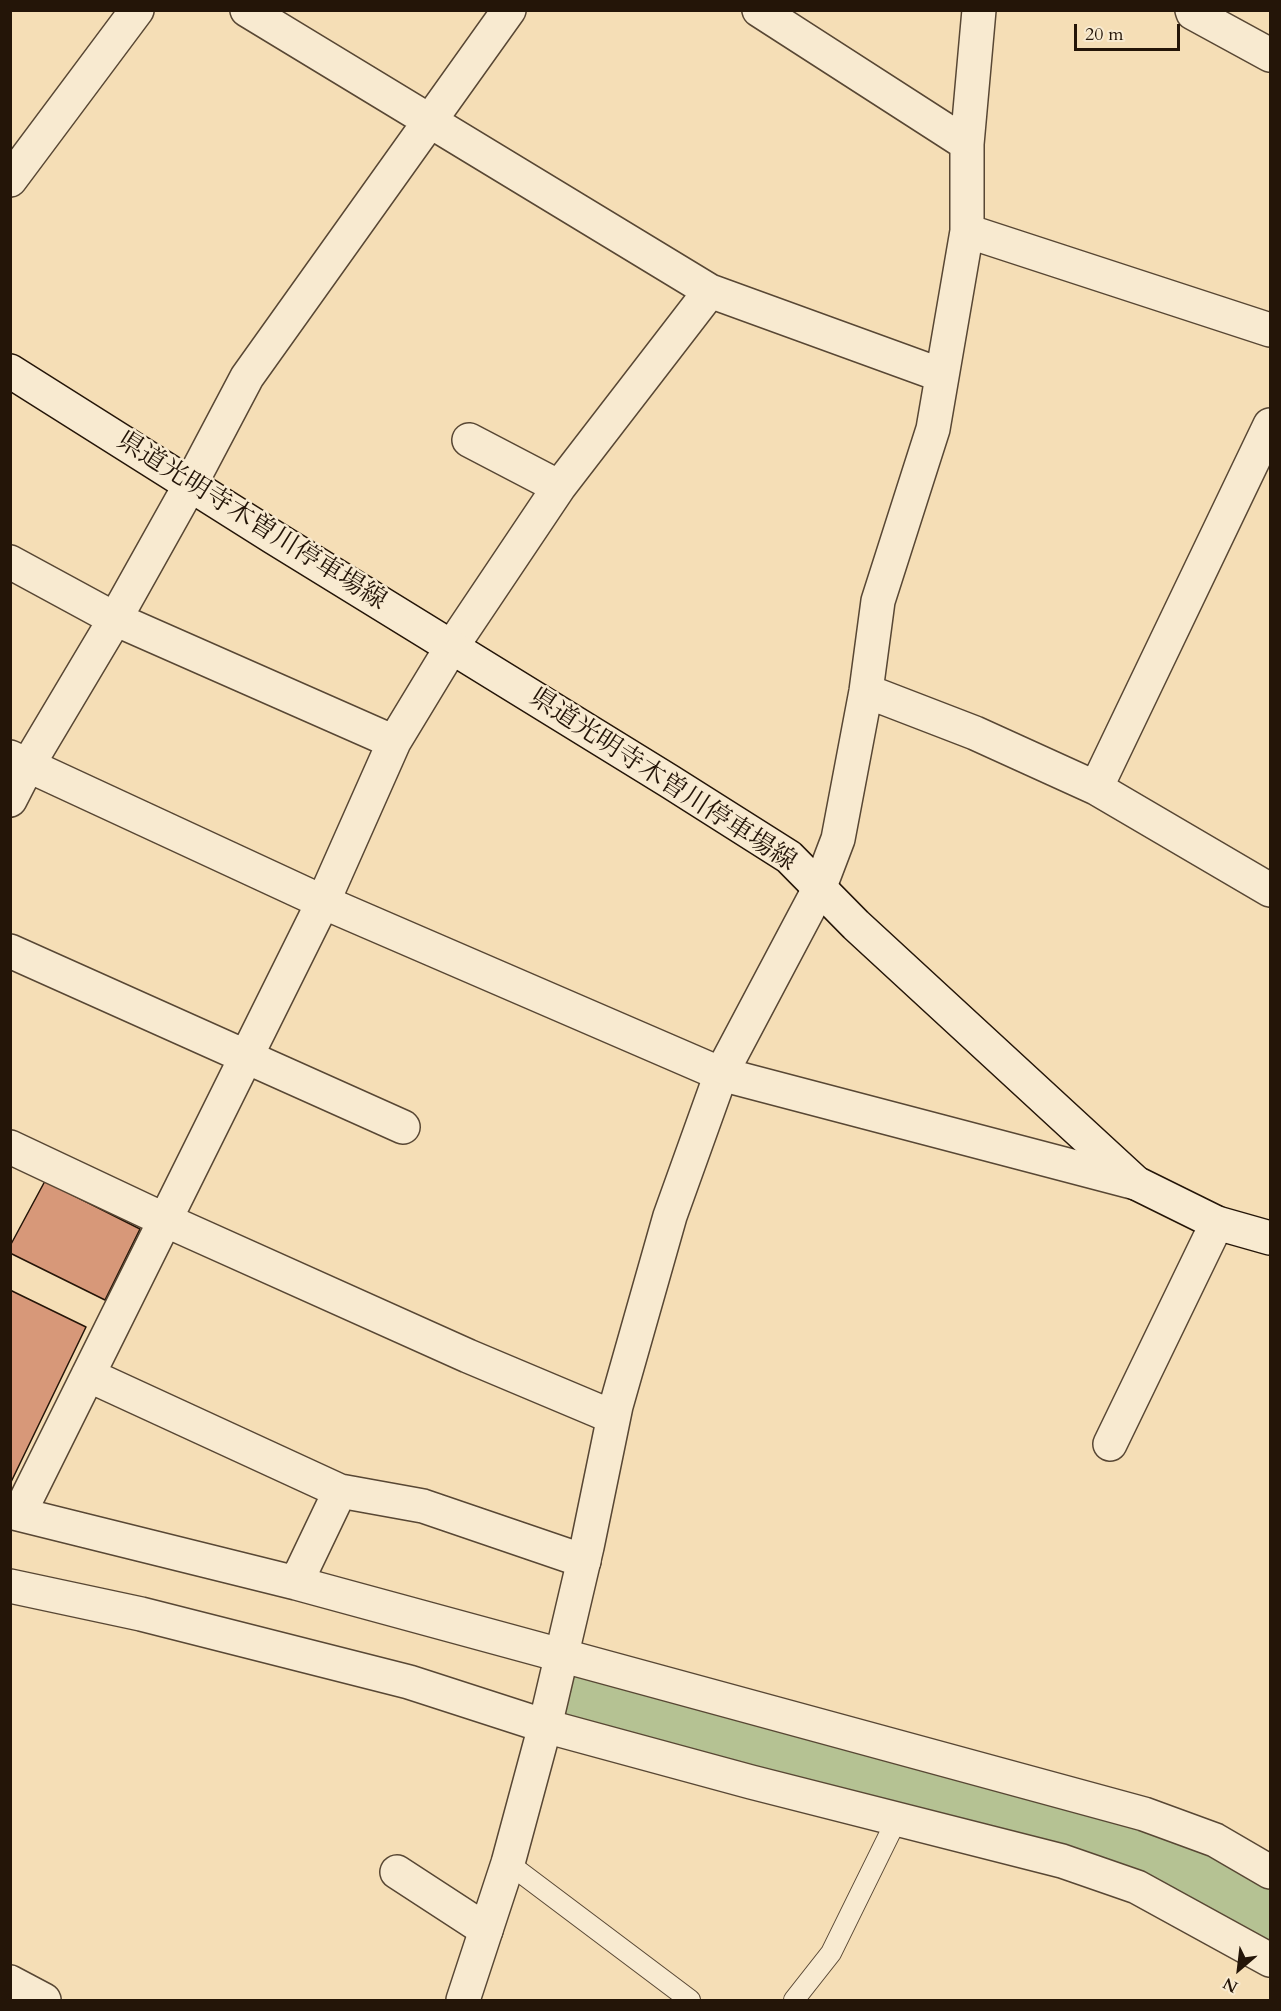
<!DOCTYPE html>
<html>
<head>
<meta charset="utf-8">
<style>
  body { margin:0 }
  #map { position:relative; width:1281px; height:2011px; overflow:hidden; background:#f5deb6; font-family:Cardo,serif }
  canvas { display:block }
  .frame { position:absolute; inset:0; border:12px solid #241508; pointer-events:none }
  .north { position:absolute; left:1209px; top:1939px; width:60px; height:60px; -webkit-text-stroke:4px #f8ead0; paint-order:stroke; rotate:208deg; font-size:16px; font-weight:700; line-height:24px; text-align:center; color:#241508 }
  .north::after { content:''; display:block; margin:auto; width:21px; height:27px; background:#241508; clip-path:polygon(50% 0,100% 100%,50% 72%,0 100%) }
  .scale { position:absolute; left:1074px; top:24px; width:106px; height:27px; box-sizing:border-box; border:3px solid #241508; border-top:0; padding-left:8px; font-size:18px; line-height:21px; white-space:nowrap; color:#241508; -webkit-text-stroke:4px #f8ead0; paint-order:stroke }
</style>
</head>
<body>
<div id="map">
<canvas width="1281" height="2011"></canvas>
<div class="frame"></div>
<div class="north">N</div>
<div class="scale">20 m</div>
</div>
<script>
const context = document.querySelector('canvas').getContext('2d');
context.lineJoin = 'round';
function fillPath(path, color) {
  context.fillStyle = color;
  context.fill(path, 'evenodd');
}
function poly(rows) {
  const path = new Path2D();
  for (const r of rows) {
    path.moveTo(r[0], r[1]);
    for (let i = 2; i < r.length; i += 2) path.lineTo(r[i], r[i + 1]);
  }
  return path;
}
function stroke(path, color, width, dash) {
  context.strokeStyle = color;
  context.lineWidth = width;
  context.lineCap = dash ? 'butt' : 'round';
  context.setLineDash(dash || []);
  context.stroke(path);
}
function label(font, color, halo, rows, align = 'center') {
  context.font = font + ' Cardo,"Noto Serif JP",serif';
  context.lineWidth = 5;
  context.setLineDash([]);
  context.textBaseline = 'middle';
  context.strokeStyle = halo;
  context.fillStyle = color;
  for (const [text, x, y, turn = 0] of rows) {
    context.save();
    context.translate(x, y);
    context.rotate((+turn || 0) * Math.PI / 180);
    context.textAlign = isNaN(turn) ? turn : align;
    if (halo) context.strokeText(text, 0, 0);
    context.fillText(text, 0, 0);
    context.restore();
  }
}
fillPath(poly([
  [562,1655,1144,1814,1270,1886,1270,1958,1137,1887,545,1726]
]), '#b5c293');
const building = poly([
  [45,1181,140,1229,105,1300,10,1253,10,1246,45,1181],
  [10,1290,86,1327,11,1482,10,1482,10,1290]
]);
fillPath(building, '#d79879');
stroke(building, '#241508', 1.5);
const service = poly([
  [508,1863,690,2000],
  [794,2000,831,1953,897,1819]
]);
const minor = poly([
  [247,10,710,291,941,375],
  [759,10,967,144],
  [1192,10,1193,13,1270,55],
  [10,180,137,10],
  [967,231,1270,330],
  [469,440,559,487],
  [10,562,115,619,394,742],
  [866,691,975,733,1096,788,1270,890],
  [10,757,323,902,721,1074,1136,1183],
  [1096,788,1270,425],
  [10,800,28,765,115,619,190,485,247,377,509,10],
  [819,889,838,839,866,691,878,601,933,429,967,231,967,144,979,10],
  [10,951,403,1127],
  [10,1147,165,1220,468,1356,613,1417],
  [88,1375,340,1491,296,1583],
  [1110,1444,1217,1223],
  [340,1491,423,1506,584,1561],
  [10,1512,296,1583,1144,1814,1215,1840,1270,1872],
  [19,1514,323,902,394,742,451,648,559,487,710,291],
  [10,1586,141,1614,409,1682,545,1726,751,1782,1062,1861,1137,1887,1270,1960],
  [397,1872,486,1930],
  [10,1982,44,2000]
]);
const tertiary = poly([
  [463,2000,508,1863,545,1726,587,1547,616,1406,670,1216,721,1074,819,889]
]);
const secondary = poly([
  [10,371,273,537,669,781,789,857,856,925,1136,1183,1217,1223,1270,1238]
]);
stroke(service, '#584734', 22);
stroke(minor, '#584734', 36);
stroke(tertiary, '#584734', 36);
stroke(secondary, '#241508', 36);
stroke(service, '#f8ead0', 20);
stroke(minor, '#f8ead0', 33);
stroke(tertiary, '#f8ead0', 33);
stroke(secondary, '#f8ead0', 33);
label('26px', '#241508', '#f8ead0', [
  ["県道光明寺木曽川停車場線",251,522,32],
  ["県道光明寺木曽川停車場線",662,781,33]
]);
</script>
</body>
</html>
